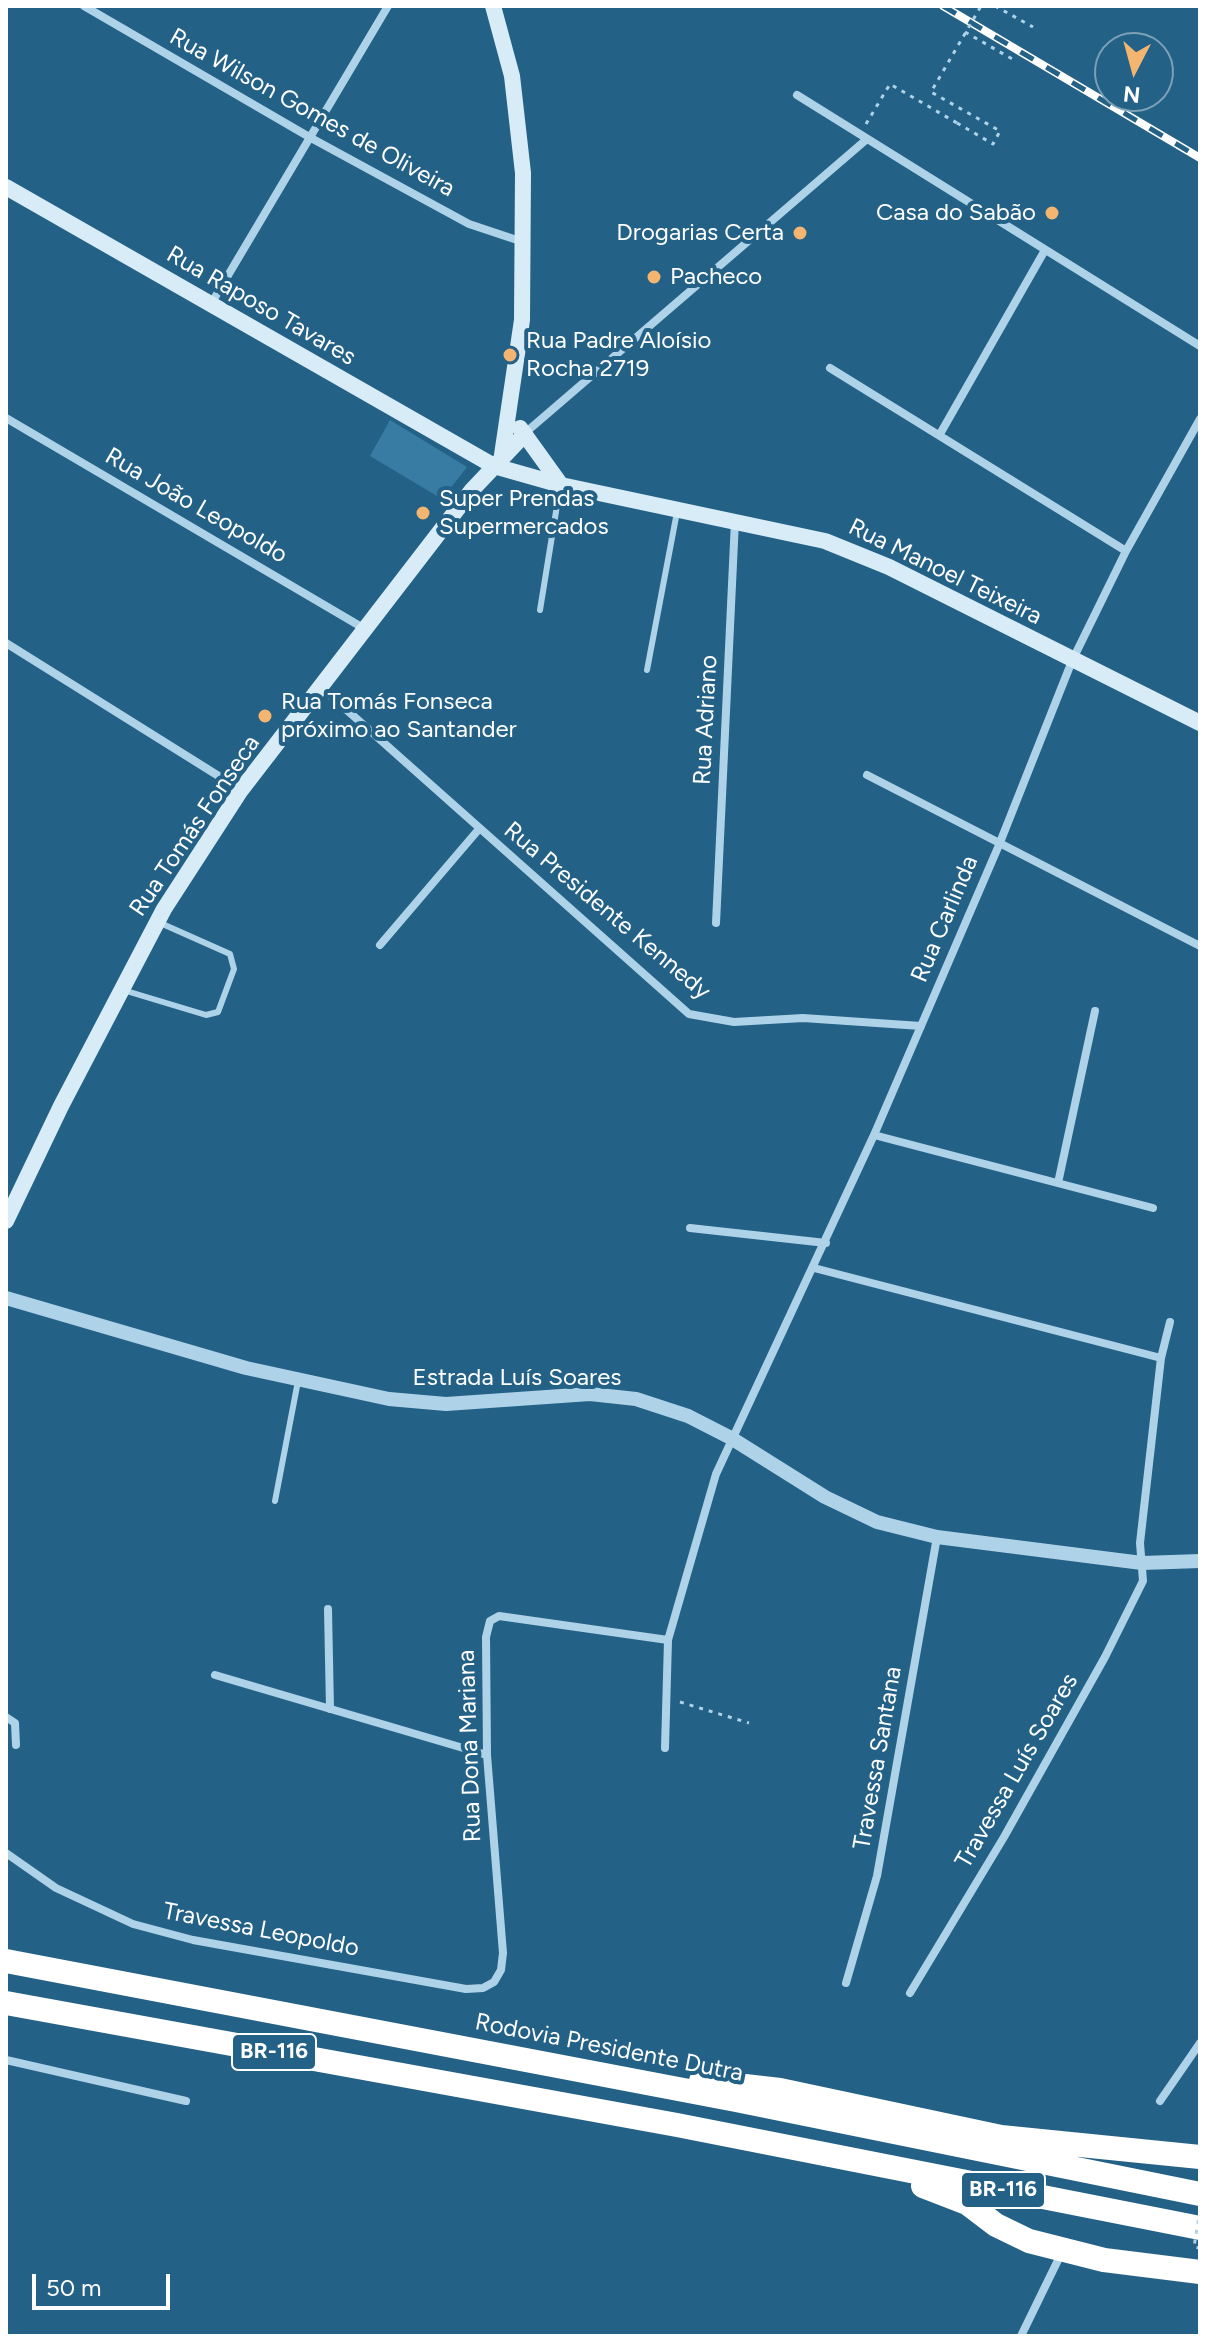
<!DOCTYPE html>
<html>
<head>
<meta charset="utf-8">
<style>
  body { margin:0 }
  #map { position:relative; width:1206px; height:2342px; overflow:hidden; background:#246186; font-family:Figtree,sans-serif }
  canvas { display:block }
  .frame { position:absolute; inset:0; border:8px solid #fff; pointer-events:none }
  .north { position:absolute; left:1094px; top:32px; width:80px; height:80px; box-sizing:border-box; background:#246186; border:2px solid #7ca0b6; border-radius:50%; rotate:186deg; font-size:22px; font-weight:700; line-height:32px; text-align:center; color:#fff }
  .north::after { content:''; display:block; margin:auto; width:28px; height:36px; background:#f4b571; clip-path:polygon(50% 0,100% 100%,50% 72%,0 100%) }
  .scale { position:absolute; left:32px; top:2274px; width:138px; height:36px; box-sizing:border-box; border:4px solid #fff; border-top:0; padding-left:10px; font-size:24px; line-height:28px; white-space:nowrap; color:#fff; -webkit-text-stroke:6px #246186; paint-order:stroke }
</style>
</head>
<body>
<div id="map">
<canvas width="1206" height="2342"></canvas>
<div class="frame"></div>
<div class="north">N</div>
<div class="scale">50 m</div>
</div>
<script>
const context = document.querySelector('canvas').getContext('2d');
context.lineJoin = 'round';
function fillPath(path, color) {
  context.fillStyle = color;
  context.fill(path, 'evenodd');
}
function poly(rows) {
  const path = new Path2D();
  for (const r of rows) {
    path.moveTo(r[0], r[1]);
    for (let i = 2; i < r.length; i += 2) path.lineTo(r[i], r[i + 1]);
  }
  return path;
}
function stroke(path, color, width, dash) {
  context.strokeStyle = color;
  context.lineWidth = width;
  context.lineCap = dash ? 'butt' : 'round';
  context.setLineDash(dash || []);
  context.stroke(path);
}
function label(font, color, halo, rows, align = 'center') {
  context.font = font + ' Figtree,sans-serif';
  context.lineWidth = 8;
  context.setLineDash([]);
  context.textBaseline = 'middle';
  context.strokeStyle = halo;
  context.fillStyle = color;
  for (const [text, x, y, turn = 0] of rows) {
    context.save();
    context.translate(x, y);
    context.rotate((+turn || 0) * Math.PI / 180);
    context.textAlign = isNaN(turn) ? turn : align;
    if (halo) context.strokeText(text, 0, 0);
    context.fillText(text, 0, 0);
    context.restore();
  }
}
fillPath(poly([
  [390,420,467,467,442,499,370,456]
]), '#387ca3');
stroke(poly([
  [995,6,1033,27],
  [965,32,1014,60],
  [866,124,890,84,957,123],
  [680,1702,749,1723]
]), '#aed3e9', 3, [4, 6]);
stroke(poly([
  [540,610,560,487],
  [647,670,677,512],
  [123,990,206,1015,218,1012,234,969,230,954,158,922],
  [275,1501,298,1381]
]), '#aed3e9', 6);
stroke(poly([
  [84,6,311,138,469,224,523,242],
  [797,95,1200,346],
  [211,304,388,6],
  [830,368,1126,551],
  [6,418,365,629],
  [525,433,867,139],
  [940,434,1045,250],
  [6,643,241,790],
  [322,688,689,1014,734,1022,803,1018,921,1026],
  [867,775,1200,946],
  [716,923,735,521],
  [380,945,479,829],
  [874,1135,1153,1208],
  [1058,1183,1095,1011],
  [690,1228,826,1243],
  [814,1268,1161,1358],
  [328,1609,330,1709],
  [215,1675,487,1755],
  [6,1717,15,1723,16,1745],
  [665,1748,668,1640,716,1474,874,1135,999,845,1072,661,1126,551,1200,419],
  [6,1853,56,1888,133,1924,193,1940,466,1989,483,1988,494,1982,501,1970,503,1953,487,1755,486,1637,490,1621,499,1616,668,1640],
  [846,1983,877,1876,937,1537],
  [910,1993,1004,1837,1105,1657,1143,1581,1140,1543,1161,1358,1170,1322],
  [6,2060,186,2101],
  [1160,2101,1200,2043],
  [1021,2336,1061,2254]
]), '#aed3e9', 8);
stroke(poly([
  [6,1298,246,1368,389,1399,446,1404,590,1394,636,1399,688,1416,731,1438,825,1497,877,1522,937,1537,1142,1563,1200,1561]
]), '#aed3e9', 14);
stroke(poly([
  [493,6,512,76,523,173,522,320,502,455],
  [6,187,494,466,561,485,825,541,889,567,1200,723],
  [520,428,561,485],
  [6,1221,61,1106,164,909,241,790,472,490,525,434]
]), '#d8ecf7', 16);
stroke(poly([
  [6,1961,736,2100,1200,2194],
  [6,2003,677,2125,1200,2228],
  [701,2081,780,2090,1001,2137,1200,2157],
  [923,2186,967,2203,996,2225,1029,2241,1104,2260,1200,2272]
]), '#fff', 24);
const rail = poly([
  [943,6,1200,158]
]);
stroke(rail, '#fff', 8);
stroke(rail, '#246186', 5, [15]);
stroke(poly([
  [957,123,993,144,1000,131,931,92,981,6],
  [1200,2210,1194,2247,1200,2248]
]), '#aed3e9', 3, [4, 6]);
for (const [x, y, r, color] of [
  [1052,213,8,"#f4b571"],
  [800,233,8,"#f4b571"],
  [654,277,8,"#f4b571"],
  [510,355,8,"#f4b571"],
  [423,513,8,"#f4b571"],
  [265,716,8,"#f4b571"]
]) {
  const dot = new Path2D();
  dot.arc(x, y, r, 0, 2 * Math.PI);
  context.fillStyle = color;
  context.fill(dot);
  stroke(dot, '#246186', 3);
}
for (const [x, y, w] of [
  [274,2052,84],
  [1003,2190,84]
]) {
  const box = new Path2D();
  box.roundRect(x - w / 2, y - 18, w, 36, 6);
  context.fillStyle = '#246186';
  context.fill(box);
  stroke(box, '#fff', 2);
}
label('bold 22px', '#fff', null, [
  ["BR-116",274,2052],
  ["BR-116",1003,2190]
]);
label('24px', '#fff', '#246186', [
  ["Rua Wilson Gomes de Oliveira",312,113,29],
  ["Rua Raposo Tavares",261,306,30],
  ["Rua João Leopoldo",196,506,30],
  ["Rua Manoel Teixeira",945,572,26],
  ["Rua Adriano",706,720,-87],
  ["Rua Tomás Fonseca",195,826,-56],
  ["Rua Presidente Kennedy",607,911,40],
  ["Rua Carlinda",945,919,-67],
  ["Estrada Luís Soares",517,1378],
  ["Rua Dona Mariana",470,1746,-92],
  ["Travessa Santana",878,1758,-80],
  ["Travessa Luís Soares",1017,1771,-60],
  ["Travessa Leopoldo",261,1930,11],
  ["Rodovia Presidente Dutra",609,2048,11]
]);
label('24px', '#fff', '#246186', [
  ["Casa do Sabão",1036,213,"right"],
  ["Drogarias Certa",784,233,"right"],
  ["Pacheco",670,277],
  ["Rua Padre Aloísio",526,341],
  ["Rocha 2719",526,369],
  ["Super Prendas",439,499],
  ["Supermercados",439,527],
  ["Rua Tomás Fonseca",281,702],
  ["próximo ao Santander",281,730]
], 'left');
</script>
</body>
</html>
